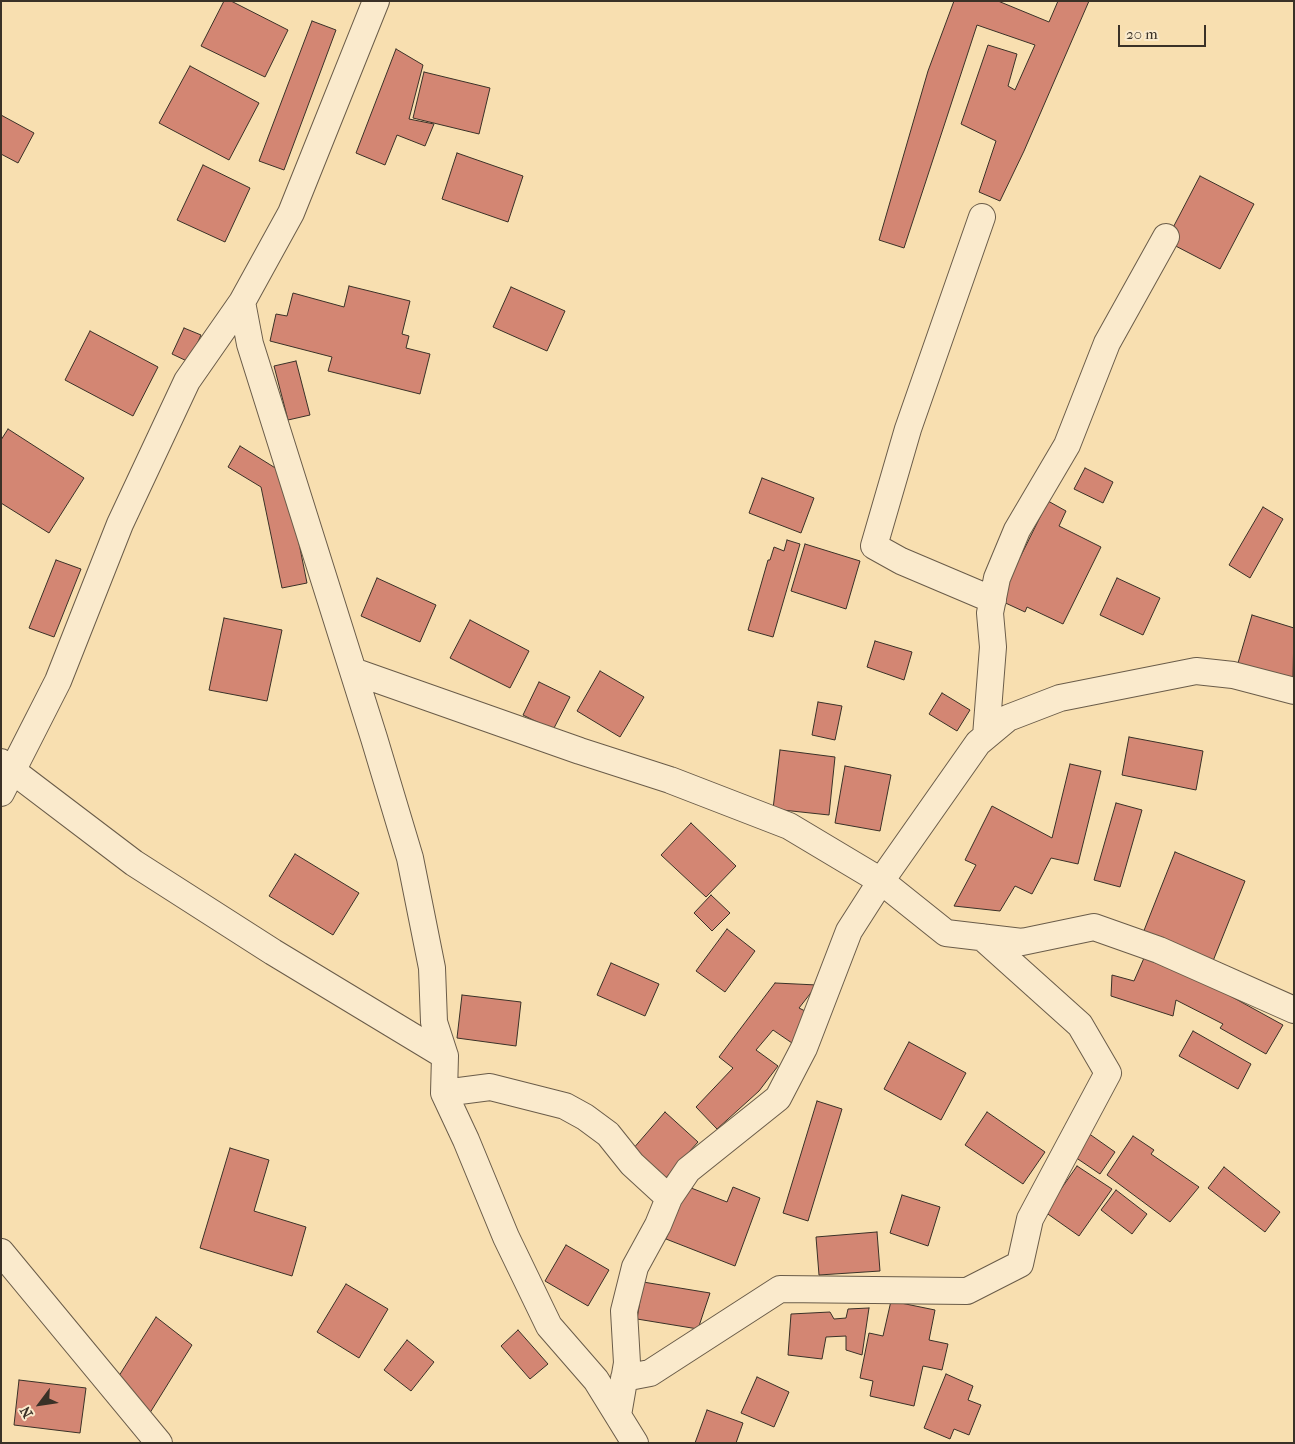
<!DOCTYPE html>
<html>
<head>
<meta charset="utf-8">
<style>
  body { margin:0 }
  #map { position:relative; width:1295px; height:1444px; overflow:hidden; background:#f8dfb0; font-family:"IM FELL French Canon",serif }
  canvas { display:block }
  .frame { position:absolute; inset:0; border:2px solid #3a3127; pointer-events:none }
  .north { position:absolute; left:15px; top:1379px; width:50px; height:50px; -webkit-text-stroke:4px #faeacc; paint-order:stroke; rotate:239deg; font-size:14px; font-weight:700; line-height:20px; text-align:center; color:#3a3127 }
  .north::after { content:''; display:block; margin:auto; width:18px; height:22px; background:#3a3127; clip-path:polygon(50% 0,100% 100%,50% 72%,0 100%) }
  .scale { position:absolute; left:1118px; top:25px; width:88px; height:22px; box-sizing:border-box; border:2px solid #3a3127; border-top:0; padding-left:6px; font-size:15px; line-height:18px; white-space:nowrap; color:#3a3127; -webkit-text-stroke:4px #faeacc; paint-order:stroke }
</style>
</head>
<body>
<div id="map">
<canvas width="1295" height="1444"></canvas>
<div class="frame"></div>
<div class="north">N</div>
<div class="scale">20 m</div>
</div>
<script>
const context = document.querySelector('canvas').getContext('2d');
context.lineJoin = 'round';
function fillPath(path, color) {
  context.fillStyle = color;
  context.fill(path, 'evenodd');
}
function poly(rows) {
  const path = new Path2D();
  for (const r of rows) {
    path.moveTo(r[0], r[1]);
    for (let i = 2; i < r.length; i += 2) path.lineTo(r[i], r[i + 1]);
  }
  return path;
}
function stroke(path, color, width, dash) {
  context.strokeStyle = color;
  context.lineWidth = width;
  context.lineCap = dash ? 'butt' : 'round';
  context.setLineDash(dash || []);
  context.stroke(path);
}
const building = poly([
  [224,1,231,1,288,30,265,77,201,46,224,1],
  [954,1,998,1,1049,22,1058,1,1089,1,1024,151,1000,201,979,192,996,141,961,124,988,45,1017,54,1008,86,1015,90,1035,45,977,25,904,248,879,240,928,71,954,1],
  [312,21,336,30,284,170,259,161,312,21],
  [396,49,423,65,409,119,434,124,425,146,397,135,385,165,356,153,396,49],
  [190,66,259,103,229,160,159,123,190,66],
  [424,72,490,88,479,134,413,118,424,72],
  [1,115,34,133,18,163,1,154,1,115],
  [457,153,523,176,508,222,442,199,457,153],
  [203,165,250,188,225,242,177,220,203,165],
  [1200,176,1254,204,1220,269,1166,241,1200,176],
  [349,286,410,301,402,334,409,336,406,348,430,354,420,394,328,371,332,357,270,341,276,314,287,316,293,293,344,307,349,286],
  [511,287,565,311,547,351,493,327,511,287],
  [184,328,201,335,189,362,172,354,184,328],
  [90,331,158,367,133,416,65,380,90,331],
  [296,361,310,415,288,420,274,366,296,361],
  [8,429,84,478,49,533,1,503,1,440,8,429],
  [240,446,285,474,307,583,282,588,261,487,228,467,240,446],
  [1085,468,1113,482,1103,503,1074,489,1085,468],
  [762,478,814,498,801,533,749,513,762,478],
  [1048,501,1066,511,1059,526,1101,547,1063,624,1027,607,1025,612,999,600,1048,501],
  [1263,507,1283,519,1250,578,1229,565,1263,507],
  [787,540,800,544,773,637,748,630,768,560,770,560,774,547,784,551,787,540],
  [805,544,860,561,846,609,791,591,805,544],
  [56,560,81,569,54,637,29,628,56,560],
  [377,578,436,605,420,642,361,616,377,578],
  [1117,578,1160,598,1143,635,1100,615,1117,578],
  [1252,615,1294,628,1293,679,1238,663,1252,615],
  [224,618,282,630,267,701,209,690,224,618],
  [470,620,529,651,510,688,450,658,470,620],
  [875,641,912,652,904,680,867,667,875,641],
  [600,671,644,697,620,737,577,711,600,671],
  [539,682,570,697,553,730,523,715,539,682],
  [942,693,970,710,957,731,929,714,942,693],
  [818,702,842,706,835,740,812,735,818,702],
  [1129,737,1203,751,1196,790,1122,775,1129,737],
  [780,750,835,757,829,815,773,809,780,750],
  [1070,764,1101,771,1078,864,1051,858,1032,894,1015,886,1000,911,954,906,976,865,965,860,992,806,1052,838,1070,764],
  [845,766,891,775,880,831,835,823,845,766],
  [1116,803,1142,810,1120,887,1094,880,1116,803],
  [691,823,736,866,706,897,661,855,691,823],
  [1175,852,1245,881,1213,961,1143,933,1175,852],
  [295,854,359,893,333,935,269,896,295,854],
  [711,895,730,913,712,931,694,913,711,895],
  [727,929,755,951,725,992,696,971,727,929],
  [1144,958,1214,987,1283,1025,1266,1054,1220,1028,1223,1024,1176,1000,1173,1016,1111,996,1112,975,1134,981,1144,958],
  [611,963,659,984,645,1016,597,995,611,963],
  [775,983,817,985,799,1008,807,1012,792,1043,773,1030,756,1050,778,1066,759,1091,717,1129,696,1107,733,1068,719,1057,775,983],
  [462,995,521,1002,516,1046,457,1038,462,995],
  [1193,1031,1251,1064,1238,1089,1179,1056,1193,1031],
  [909,1042,966,1073,941,1120,884,1089,909,1042],
  [817,1101,842,1109,808,1221,783,1213,817,1101],
  [665,1112,698,1142,665,1179,632,1150,665,1112],
  [987,1112,1045,1152,1023,1184,965,1145,987,1112],
  [1088,1133,1115,1152,1100,1174,1072,1155,1088,1133],
  [1133,1136,1154,1150,1151,1154,1199,1187,1170,1222,1107,1175,1133,1136],
  [230,1148,269,1160,254,1211,306,1227,292,1276,200,1248,230,1148],
  [1077,1166,1112,1189,1079,1236,1045,1212,1077,1166],
  [1224,1167,1280,1212,1265,1232,1208,1188,1224,1167],
  [686,1186,727,1202,733,1187,760,1198,735,1266,666,1239,686,1186],
  [1116,1190,1147,1214,1132,1234,1101,1210,1116,1190],
  [902,1195,940,1207,928,1246,890,1233,902,1195],
  [877,1232,880,1271,819,1275,816,1237,877,1232],
  [566,1245,609,1270,588,1306,545,1281,566,1245],
  [643,1282,710,1293,698,1329,637,1319,643,1282],
  [346,1284,388,1309,359,1358,317,1332,346,1284],
  [891,1301,935,1310,929,1340,948,1344,942,1370,923,1366,914,1406,870,1396,873,1381,860,1378,869,1333,883,1336,891,1301],
  [869,1308,862,1355,846,1350,846,1336,826,1337,822,1359,788,1355,791,1314,830,1312,834,1319,846,1318,848,1309,869,1308],
  [156,1317,192,1345,148,1416,117,1379,156,1317],
  [518,1330,548,1364,530,1379,501,1346,518,1330],
  [407,1340,434,1362,411,1391,384,1370,407,1340],
  [946,1374,973,1386,968,1400,981,1405,969,1435,954,1429,950,1439,924,1428,946,1374],
  [757,1377,789,1392,774,1427,741,1413,757,1377],
  [19,1380,86,1388,80,1433,14,1425,19,1380],
  [707,1410,743,1423,736,1443,695,1443,707,1410]
]);
fillPath(building, '#d38673');
stroke(building, '#3a3127', 1);
const minor = poly([
  [982,217,908,429,874,546,901,561,993,600],
  [242,302,250,344,374,738,410,858,432,968,434,1022,445,1056],
  [353,671,580,751,670,780,789,826,881,881,946,933,1022,942,1094,927,1159,950,1294,1010],
  [986,736,993,647,990,613,997,578,1017,530,1067,445,1107,343,1166,237],
  [1,762,134,863,273,952,445,1056,444,1093,466,1140,506,1237,549,1326,596,1380,635,1443],
  [1,793,58,681,120,524,187,381,242,302,291,213,376,1],
  [444,1093,490,1087,565,1106,585,1117,608,1134,632,1164,669,1198],
  [1,1252,159,1443],
  [624,1378,650,1373,780,1289,967,1291,1020,1264,1030,1219,1108,1073,1080,1025,982,937],
  [618,1415,627,1363,624,1311,635,1267,658,1225,669,1198,688,1170,778,1098,804,1048,849,931,881,881,978,743,1008,718,1060,698,1196,671,1233,675,1294,691]
]);
stroke(minor, '#6a5c49', 28);
stroke(minor, '#faeacc', 26);
</script>
</body>
</html>
